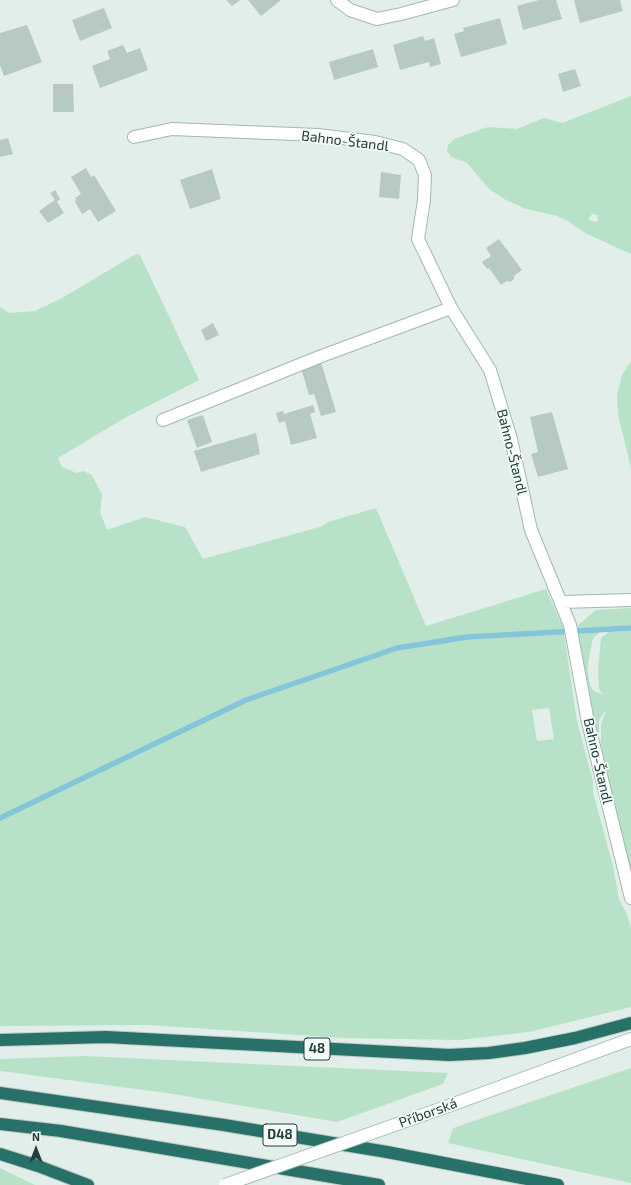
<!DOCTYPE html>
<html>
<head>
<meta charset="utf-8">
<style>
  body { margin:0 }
  #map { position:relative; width:631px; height:1185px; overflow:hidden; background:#e2eeea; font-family:"Exo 2",sans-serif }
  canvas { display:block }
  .north { position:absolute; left:16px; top:1129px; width:40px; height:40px; -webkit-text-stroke:3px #f3faf7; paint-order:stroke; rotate:0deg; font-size:11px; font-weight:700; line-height:16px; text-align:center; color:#20413b }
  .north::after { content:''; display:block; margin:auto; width:14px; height:18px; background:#20413b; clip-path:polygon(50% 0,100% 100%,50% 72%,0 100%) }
</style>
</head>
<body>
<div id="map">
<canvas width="631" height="1185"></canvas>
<div class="north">N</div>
</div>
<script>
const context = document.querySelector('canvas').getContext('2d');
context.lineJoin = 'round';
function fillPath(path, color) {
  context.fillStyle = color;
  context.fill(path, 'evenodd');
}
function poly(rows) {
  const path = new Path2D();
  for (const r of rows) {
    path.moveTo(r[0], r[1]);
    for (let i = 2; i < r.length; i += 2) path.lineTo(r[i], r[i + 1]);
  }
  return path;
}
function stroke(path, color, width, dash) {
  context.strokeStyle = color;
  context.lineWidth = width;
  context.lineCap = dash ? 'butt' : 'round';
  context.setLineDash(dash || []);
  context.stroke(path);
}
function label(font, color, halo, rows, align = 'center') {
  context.font = font + ' "Exo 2",sans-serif';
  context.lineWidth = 3.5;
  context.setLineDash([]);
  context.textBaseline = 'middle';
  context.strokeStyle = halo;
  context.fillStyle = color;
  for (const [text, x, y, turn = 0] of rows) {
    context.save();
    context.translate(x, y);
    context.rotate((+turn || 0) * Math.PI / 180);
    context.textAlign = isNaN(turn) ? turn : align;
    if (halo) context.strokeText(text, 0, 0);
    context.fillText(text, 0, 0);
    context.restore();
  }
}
fillPath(poly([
  [631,96,631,254,587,234,566,220,554,215,526,209,506,200,489,189,467,163,451,157,447,151,448,145,454,139,488,127,517,129,544,118,562,123],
  [592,214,597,215,598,221,594,222,588,219],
  [136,254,140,255,199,380,123,419,58,458,62,467,77,473,83,471,92,475,102,495,100,512,107,530,145,517,185,527,203,559,320,527,328,522,376,508,426,626,546,589,563,627,577,721,593,781,593,792,613,866,619,899,626,912,631,928,631,1007,529,1032,460,1040,344,1038,148,1025,0,1026,0,307,9,313,35,311,62,298],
  [549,708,554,739,537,741,532,710],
  [631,361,631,469,618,414,617,394,622,375],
  [631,608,631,874,609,789,601,745,601,725,606,710,599,720,599,738,593,730,577,634,578,625,596,610],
  [626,631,609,632,601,638,598,669,599,688,602,695,593,690,590,685,588,672,588,663,593,638,600,632],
  [85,1056,295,1066,448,1073,443,1084,337,1122,167,1093,0,1071,0,1059],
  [631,1068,631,1183,448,1143,453,1128],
  [0,1168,35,1185,0,1185]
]), '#b8e2c7');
stroke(poly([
  [0,818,246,700,397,648,467,637,631,628]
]), '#84c5d9', 5.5);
fillPath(poly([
  [226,0,240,0,232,6],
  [248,0,281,0,261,16],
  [539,0,556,0,562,19,523,30,517,6],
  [574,0,620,0,623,11,580,23],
  [104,8,112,28,80,41,72,20],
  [500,18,507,44,461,57,454,34,464,31,463,28],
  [27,25,42,62,4,76,0,65,0,33],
  [423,36,425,41,434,38,441,64,430,67,429,62,400,70,393,45],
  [123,45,127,53,140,48,148,70,100,88,92,66,110,59,107,51],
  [373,49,378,67,334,80,329,62],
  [575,69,581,86,563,92,558,74],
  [53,84,73,84,74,112,53,112],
  [8,138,13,154,0,157,0,140],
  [86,168,91,177,94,175,116,211,98,222,90,209,82,214,75,202,76,200,75,198,81,194,71,177],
  [212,169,221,199,190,209,180,180],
  [381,172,401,175,399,199,379,197],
  [55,190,60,199,57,202,64,213,48,223,39,211,55,200,50,193],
  [499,239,522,270,514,276,514,279,510,282,507,281,501,285,489,268,487,269,482,262,491,256,486,248],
  [213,323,219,335,206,341,201,330],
  [321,362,336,412,321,416,314,394,309,395,301,368],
  [313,405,315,412,310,414,317,438,291,445,285,421,279,423,276,413,283,411,284,414],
  [552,412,568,469,538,477,531,454,538,452,530,417],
  [203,415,212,442,197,448,187,420],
  [256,433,260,454,201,472,194,451]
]), '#b7c9c3');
const street = poly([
  [337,0,350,10,377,19,401,14,453,0],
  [134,137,172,129,318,135,375,142,403,149,419,160,425,175,424,200,418,239,451,308,490,370,511,439,531,530,570,625,588,722,631,898],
  [163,420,319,357,451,308],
  [561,602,631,600]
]);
const secondary = poly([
  [451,1105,631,1039]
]);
const highway = poly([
  [0,1040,106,1037,449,1055,489,1053,525,1048,575,1038,631,1023],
  [0,1093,224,1125,387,1152,558,1185],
  [0,1124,61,1131,379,1185],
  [0,1154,38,1166,88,1185]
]);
stroke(street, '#a4b7b2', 14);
stroke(secondary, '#9fbbb3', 14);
stroke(highway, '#c1cac8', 14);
stroke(street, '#fff', 12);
stroke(secondary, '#fff', 12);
stroke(highway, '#287168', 12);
const secondaryBridge = poly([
  [225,1185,451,1105]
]);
stroke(secondaryBridge, '#9fbbb3', 14, []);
stroke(secondaryBridge, '#fff', 12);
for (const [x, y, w] of [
  [317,1049,26],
  [280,1135,34]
]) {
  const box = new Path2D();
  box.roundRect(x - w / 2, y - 11, w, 22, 3);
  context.fillStyle = '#f3faf7';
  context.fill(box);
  stroke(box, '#20413b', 1);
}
label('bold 13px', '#20413b', null, [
  ["48",317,1049],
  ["D48",280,1135]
]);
label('14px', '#20413b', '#f3faf7', [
  ["Bahno-Štandl",345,141,7],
  ["Bahno-Štandl",512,452,76],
  ["Bahno-Štandl",598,761,77],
  ["Příborská",428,1113,-20]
]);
</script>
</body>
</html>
